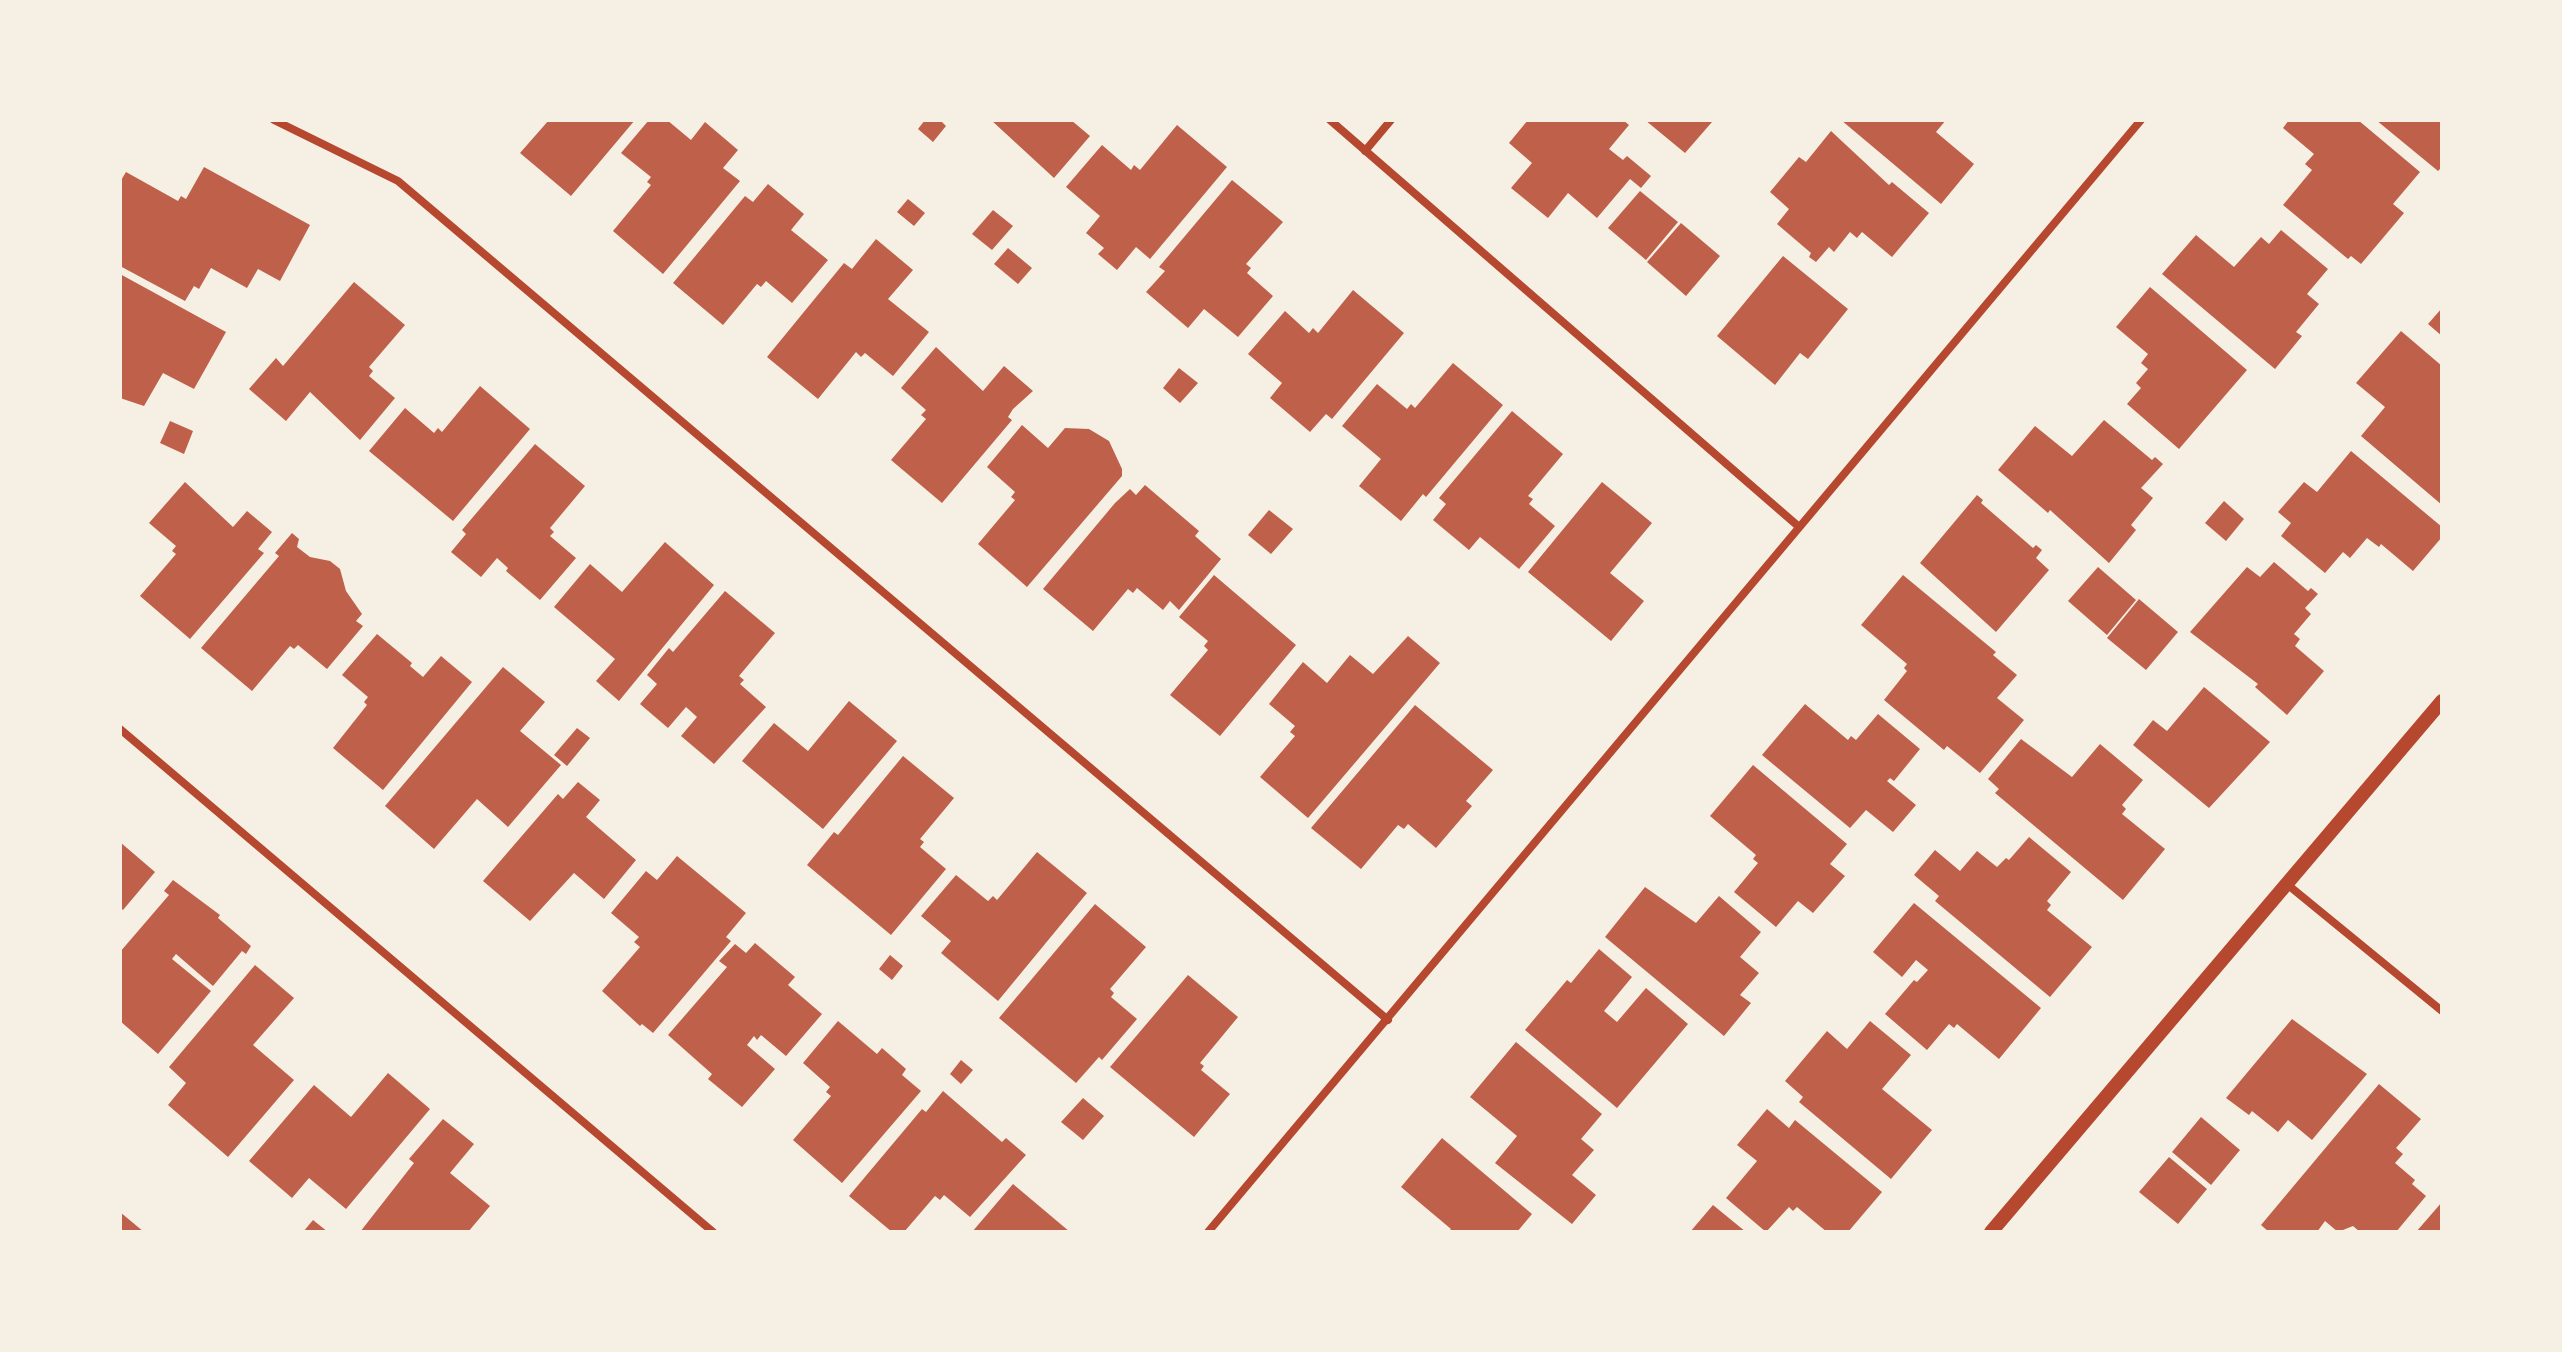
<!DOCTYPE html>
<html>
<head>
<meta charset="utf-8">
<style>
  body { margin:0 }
  #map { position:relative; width:2562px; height:1352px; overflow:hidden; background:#f6efe4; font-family:"IBM Plex Sans",sans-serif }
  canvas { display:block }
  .frame { position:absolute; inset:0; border:122px solid #f6efe4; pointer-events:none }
</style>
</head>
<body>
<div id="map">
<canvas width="2562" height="1352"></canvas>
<div class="frame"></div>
</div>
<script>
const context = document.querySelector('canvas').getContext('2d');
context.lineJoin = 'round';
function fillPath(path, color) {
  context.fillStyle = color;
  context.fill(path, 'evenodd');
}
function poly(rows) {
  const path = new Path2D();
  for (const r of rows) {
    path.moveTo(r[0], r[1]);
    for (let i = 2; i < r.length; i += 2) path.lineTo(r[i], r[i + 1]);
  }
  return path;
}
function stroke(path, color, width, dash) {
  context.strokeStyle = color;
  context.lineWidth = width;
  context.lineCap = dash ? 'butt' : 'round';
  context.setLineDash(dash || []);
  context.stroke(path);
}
fillPath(poly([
  [549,120,635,120,571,196,520,153],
  [649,120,667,120,691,140,705,122,738,150,723,168,740,181,663,274,613,231,651,185,647,182,651,177,621,153],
  [925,120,940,120,946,126,933,142,918,129],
  [991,120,1071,120,1090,136,1054,178],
  [1528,120,1623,120,1629,125,1609,149,1623,160,1627,156,1651,176,1641,188,1630,179,1597,218,1568,193,1548,218,1511,188,1532,163,1509,143],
  [1645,120,1710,120,1712,122,1685,153],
  [1841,120,1946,120,1936,132,1974,164,1941,204],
  [2289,120,2358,120,2420,172,2393,204,2404,213,2361,264,2351,256,2348,259,2283,205,2312,170,2305,164,2314,154,2283,128],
  [2376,120,2442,120,2442,167,2438,171],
  [1177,125,1227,167,1150,259,1136,247,1117,270,1098,254,1104,248,1086,233,1100,216,1066,187,1102,145,1131,170,1134,165,1140,170],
  [1831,131,1889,185,1892,182,1929,213,1892,257,1862,232,1857,238,1850,232,1834,252,1829,247,1816,262,1809,257,1811,253,1777,224,1789,209,1770,192,1799,157,1806,162],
  [204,167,310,225,280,281,258,269,247,288,211,268,199,289,194,286,185,301,120,266,120,182,126,172,178,201,181,196,186,199],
  [1232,180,1283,222,1246,264,1251,268,1247,273,1273,296,1238,337,1204,309,1188,328,1146,292,1165,271,1159,267],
  [768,184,804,214,791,230,828,260,792,303,766,281,761,287,757,284,723,325,673,283,745,196,753,202],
  [1640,191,1678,222,1646,260,1608,228],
  [908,199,925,213,914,226,897,212],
  [993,210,1013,226,992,250,972,234],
  [1681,223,1720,256,1686,296,1647,262],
  [2281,230,2328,269,2307,294,2319,304,2296,332,2302,336,2275,369,2162,274,2196,235,2234,267,2261,237,2269,244],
  [876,239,913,270,888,299,929,332,893,376,865,353,861,357,856,352,818,399,767,357,844,263,852,269],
  [1008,248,1032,268,1018,284,994,264],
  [1783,256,1848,309,1808,359,1800,353,1775,385,1717,336],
  [120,274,226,332,194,389,163,373,144,406,120,398],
  [354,282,405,325,369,367,373,371,369,376,395,398,360,440,310,392,286,421,249,389,276,358,283,366],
  [2150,287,2247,370,2179,449,2127,404,2141,388,2136,383,2148,369,2141,363,2148,354,2116,327],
  [1353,290,1404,333,1332,419,1326,414,1310,432,1270,398,1282,383,1248,354,1285,311,1309,333,1313,328,1318,333],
  [2442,308,2442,336,2428,324],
  [2401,331,2442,366,2442,505,2361,436,2385,407,2356,383],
  [936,347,983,391,1004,366,1033,391,1013,409,1008,417,1012,420,942,503,891,460,926,419,921,415,926,410,901,388],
  [1453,363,1503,405,1426,497,1423,494,1401,521,1359,486,1381,459,1342,426,1377,384,1407,409,1411,404,1415,408],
  [1179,368,1198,383,1180,403,1163,388],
  [480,386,530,429,453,521,369,451,405,408,434,433,438,428,442,432],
  [1512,411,1563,454,1528,496,1533,499,1529,504,1555,526,1519,569,1480,537,1469,550,1433,520,1446,504,1439,498],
  [2104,420,2152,460,2155,457,2163,464,2141,488,2153,498,2131,525,2136,530,2109,563,2050,510,2048,513,1998,470,2035,426,2072,456],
  [170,421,193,431,184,454,160,443],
  [1022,425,1048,448,1065,428,1089,429,1109,441,1122,469,1122,476,1027,587,978,544,1015,500,1011,497,1015,492,987,467],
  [535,444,585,486,550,528,554,532,550,536,576,558,540,600,506,571,508,568,497,558,481,577,451,552,466,534,462,530],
  [2351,451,2442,527,2442,537,2413,571,2381,544,2379,547,2367,538,2350,558,2343,552,2325,573,2281,536,2291,523,2278,512,2304,482,2317,492],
  [185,482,233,527,247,511,272,532,258,549,264,553,190,639,140,596,176,554,172,551,176,546,149,523],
  [1602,482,1652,523,1610,573,1644,601,1611,641,1528,572],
  [1145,485,1199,531,1195,536,1221,559,1179,610,1170,601,1163,610,1137,588,1133,593,1128,589,1093,631,1043,589,1115,503,1130,489,1136,495],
  [1977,495,1983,500,1981,503,2033,548,2036,545,2042,550,2036,558,2049,570,1996,632,1920,563],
  [2224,501,2244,519,2226,541,2205,523],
  [1269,510,1293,529,1271,554,1248,535],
  [292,533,299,539,297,547,310,557,330,561,340,569,346,591,362,614,356,621,363,626,327,669,298,645,294,649,290,646,252,691,201,648,279,556,275,553],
  [665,542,714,585,619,701,596,681,615,659,554,607,590,564,622,592],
  [2274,562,2308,591,2311,588,2318,594,2305,608,2311,614,2294,634,2300,639,2295,646,2324,671,2287,715,2255,687,2258,684,2190,632,2247,567,2260,577],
  [2098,567,2136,600,2107,635,2068,601],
  [1214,575,1296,645,1220,736,1170,695,1208,650,1204,646,1208,641,1179,617],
  [1903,575,1996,652,1993,655,2017,675,1997,698,2024,720,1980,773,1947,746,1944,750,1884,700,1907,671,1904,668,1907,664,1861,625],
  [725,591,775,633,739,676,744,680,740,684,766,707,714,764,681,736,697,717,686,707,668,728,640,704,657,684,647,675,669,648,673,652],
  [2139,599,2178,632,2146,670,2107,638],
  [377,634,412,663,410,666,423,677,441,656,472,682,383,790,333,748,367,705,364,702,368,697,342,675],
  [1408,636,1440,663,1308,818,1260,777,1295,736,1290,732,1295,726,1269,704,1303,662,1327,683,1350,655,1373,674],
  [503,667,545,702,520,731,561,765,508,827,477,799,434,849,385,806],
  [2204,687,2270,742,2209,808,2133,745,2153,720,2167,731],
  [849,701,897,741,823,829,742,761,774,723,808,751],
  [1805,704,1848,740,1851,736,1856,740,1878,714,1920,749,1894,781,1890,778,1887,781,1916,805,1893,832,1866,810,1850,828,1762,755],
  [1415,705,1493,770,1466,801,1472,806,1436,848,1408,824,1404,829,1398,825,1361,869,1311,828],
  [577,728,590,738,567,766,554,755],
  [2021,739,2072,777,2100,744,2143,780,2122,805,2126,809,2122,814,2165,849,2123,900,1995,793,1999,789,1988,779],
  [903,756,954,798,920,839,924,842,920,847,946,869,891,935,807,865,834,832,838,835],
  [1753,765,1847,844,1830,864,1845,876,1813,913,1798,901,1776,927,1734,892,1758,863,1753,859,1756,855,1710,816],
  [578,782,600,800,586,817,636,860,604,899,574,873,530,921,483,881,558,794,563,799],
  [2029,837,2071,872,2047,901,2051,905,2047,910,2092,947,2050,997,1935,901,1939,896,1914,875,1935,850,1960,871,1977,851,1997,867,2006,858,2009,860],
  [120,842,155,872,123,910,120,907],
  [1037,852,1087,893,998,1001,941,953,951,941,921,916,956,875,988,901,993,896,997,900],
  [677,856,746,913,726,937,731,941,653,1033,642,1024,640,1026,602,991,640,947,634,942,639,937,611,913,646,871,657,880],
  [173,880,220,915,218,918,251,946,246,954,242,951,213,986,176,954,172,959,211,991,158,1054,120,1021,120,952,169,895,164,891],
  [1645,887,1696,923,1719,896,1761,932,1740,957,1759,973,1740,995,1751,1003,1724,1036,1605,937],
  [1914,903,2041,1008,1999,1059,1957,1024,1954,1028,1949,1024,1927,1050,1885,1014,1914,980,1917,982,1928,970,1916,960,1902,977,1873,952],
  [1095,904,1146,947,1110,989,1114,993,1111,997,1137,1019,1102,1060,1099,1057,1076,1083,999,1018],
  [755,943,795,977,788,985,822,1014,786,1056,761,1035,757,1040,754,1036,747,1045,775,1069,742,1107,708,1079,712,1074,668,1035,727,967,719,961,735,944,746,953],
  [1599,949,1632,977,1604,1011,1617,1022,1646,988,1688,1024,1617,1108,1525,1030,1567,980,1571,983],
  [890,955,903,966,892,980,879,969],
  [255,965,294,998,253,1045,294,1080,228,1157,168,1105,186,1083,169,1067],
  [1188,975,1238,1017,1200,1063,1204,1066,1201,1070,1230,1094,1194,1137,1110,1067],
  [2292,1019,2367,1074,2312,1140,2288,1120,2278,1132,2252,1111,2249,1115,2226,1098],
  [838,1021,877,1054,882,1048,906,1069,902,1075,921,1091,842,1183,793,1140,831,1096,826,1092,830,1087,803,1063],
  [1870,1021,1911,1055,1882,1089,1932,1130,1891,1179,1799,1102,1803,1097,1785,1081,1827,1031,1847,1049],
  [1516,1042,1602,1114,1581,1139,1594,1150,1572,1175,1596,1195,1572,1224,1495,1163,1517,1136,1470,1097],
  [961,1060,973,1070,961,1084,950,1074],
  [388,1073,430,1109,346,1209,309,1178,292,1198,249,1161,314,1085,351,1117],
  [2379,1084,2421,1119,2396,1148,2403,1154,2395,1163,2415,1180,2412,1184,2426,1196,2396,1232,2360,1232,2353,1226,2338,1232,2325,1221,2317,1232,2269,1232,2261,1225],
  [943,1091,1002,1142,1006,1138,1026,1155,970,1217,944,1195,940,1200,935,1196,904,1232,892,1232,849,1196,922,1109,926,1112],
  [1083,1098,1104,1116,1083,1140,1061,1122],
  [1767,1109,1789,1128,1795,1120,1882,1192,1848,1232,1827,1232,1797,1207,1793,1211,1789,1207,1766,1232,1726,1198,1757,1161,1737,1145],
  [2201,1117,2240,1150,2211,1185,2172,1152],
  [443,1119,474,1144,450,1173,490,1206,468,1232,360,1232,414,1163,409,1159],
  [1442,1138,1532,1214,1517,1232,1448,1232,1451,1229,1401,1187],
  [2169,1157,2207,1189,2178,1224,2139,1192],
  [1013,1184,1070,1232,972,1232],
  [2442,1202,2442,1232,2416,1232],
  [1713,1205,1746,1232,1690,1232],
  [120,1212,144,1232,120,1232],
  [313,1220,328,1232,303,1232]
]), '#bf614a');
stroke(poly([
  [274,120,398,181,1388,1020],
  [1330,120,1798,526],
  [1365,151,1391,120],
  [120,729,713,1232],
  [2288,885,2442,1011],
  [1208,1232,2141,120]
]), '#b5482f', 8);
stroke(poly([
  [1991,1232,2442,701]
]), '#b5482f', 14);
</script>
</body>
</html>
